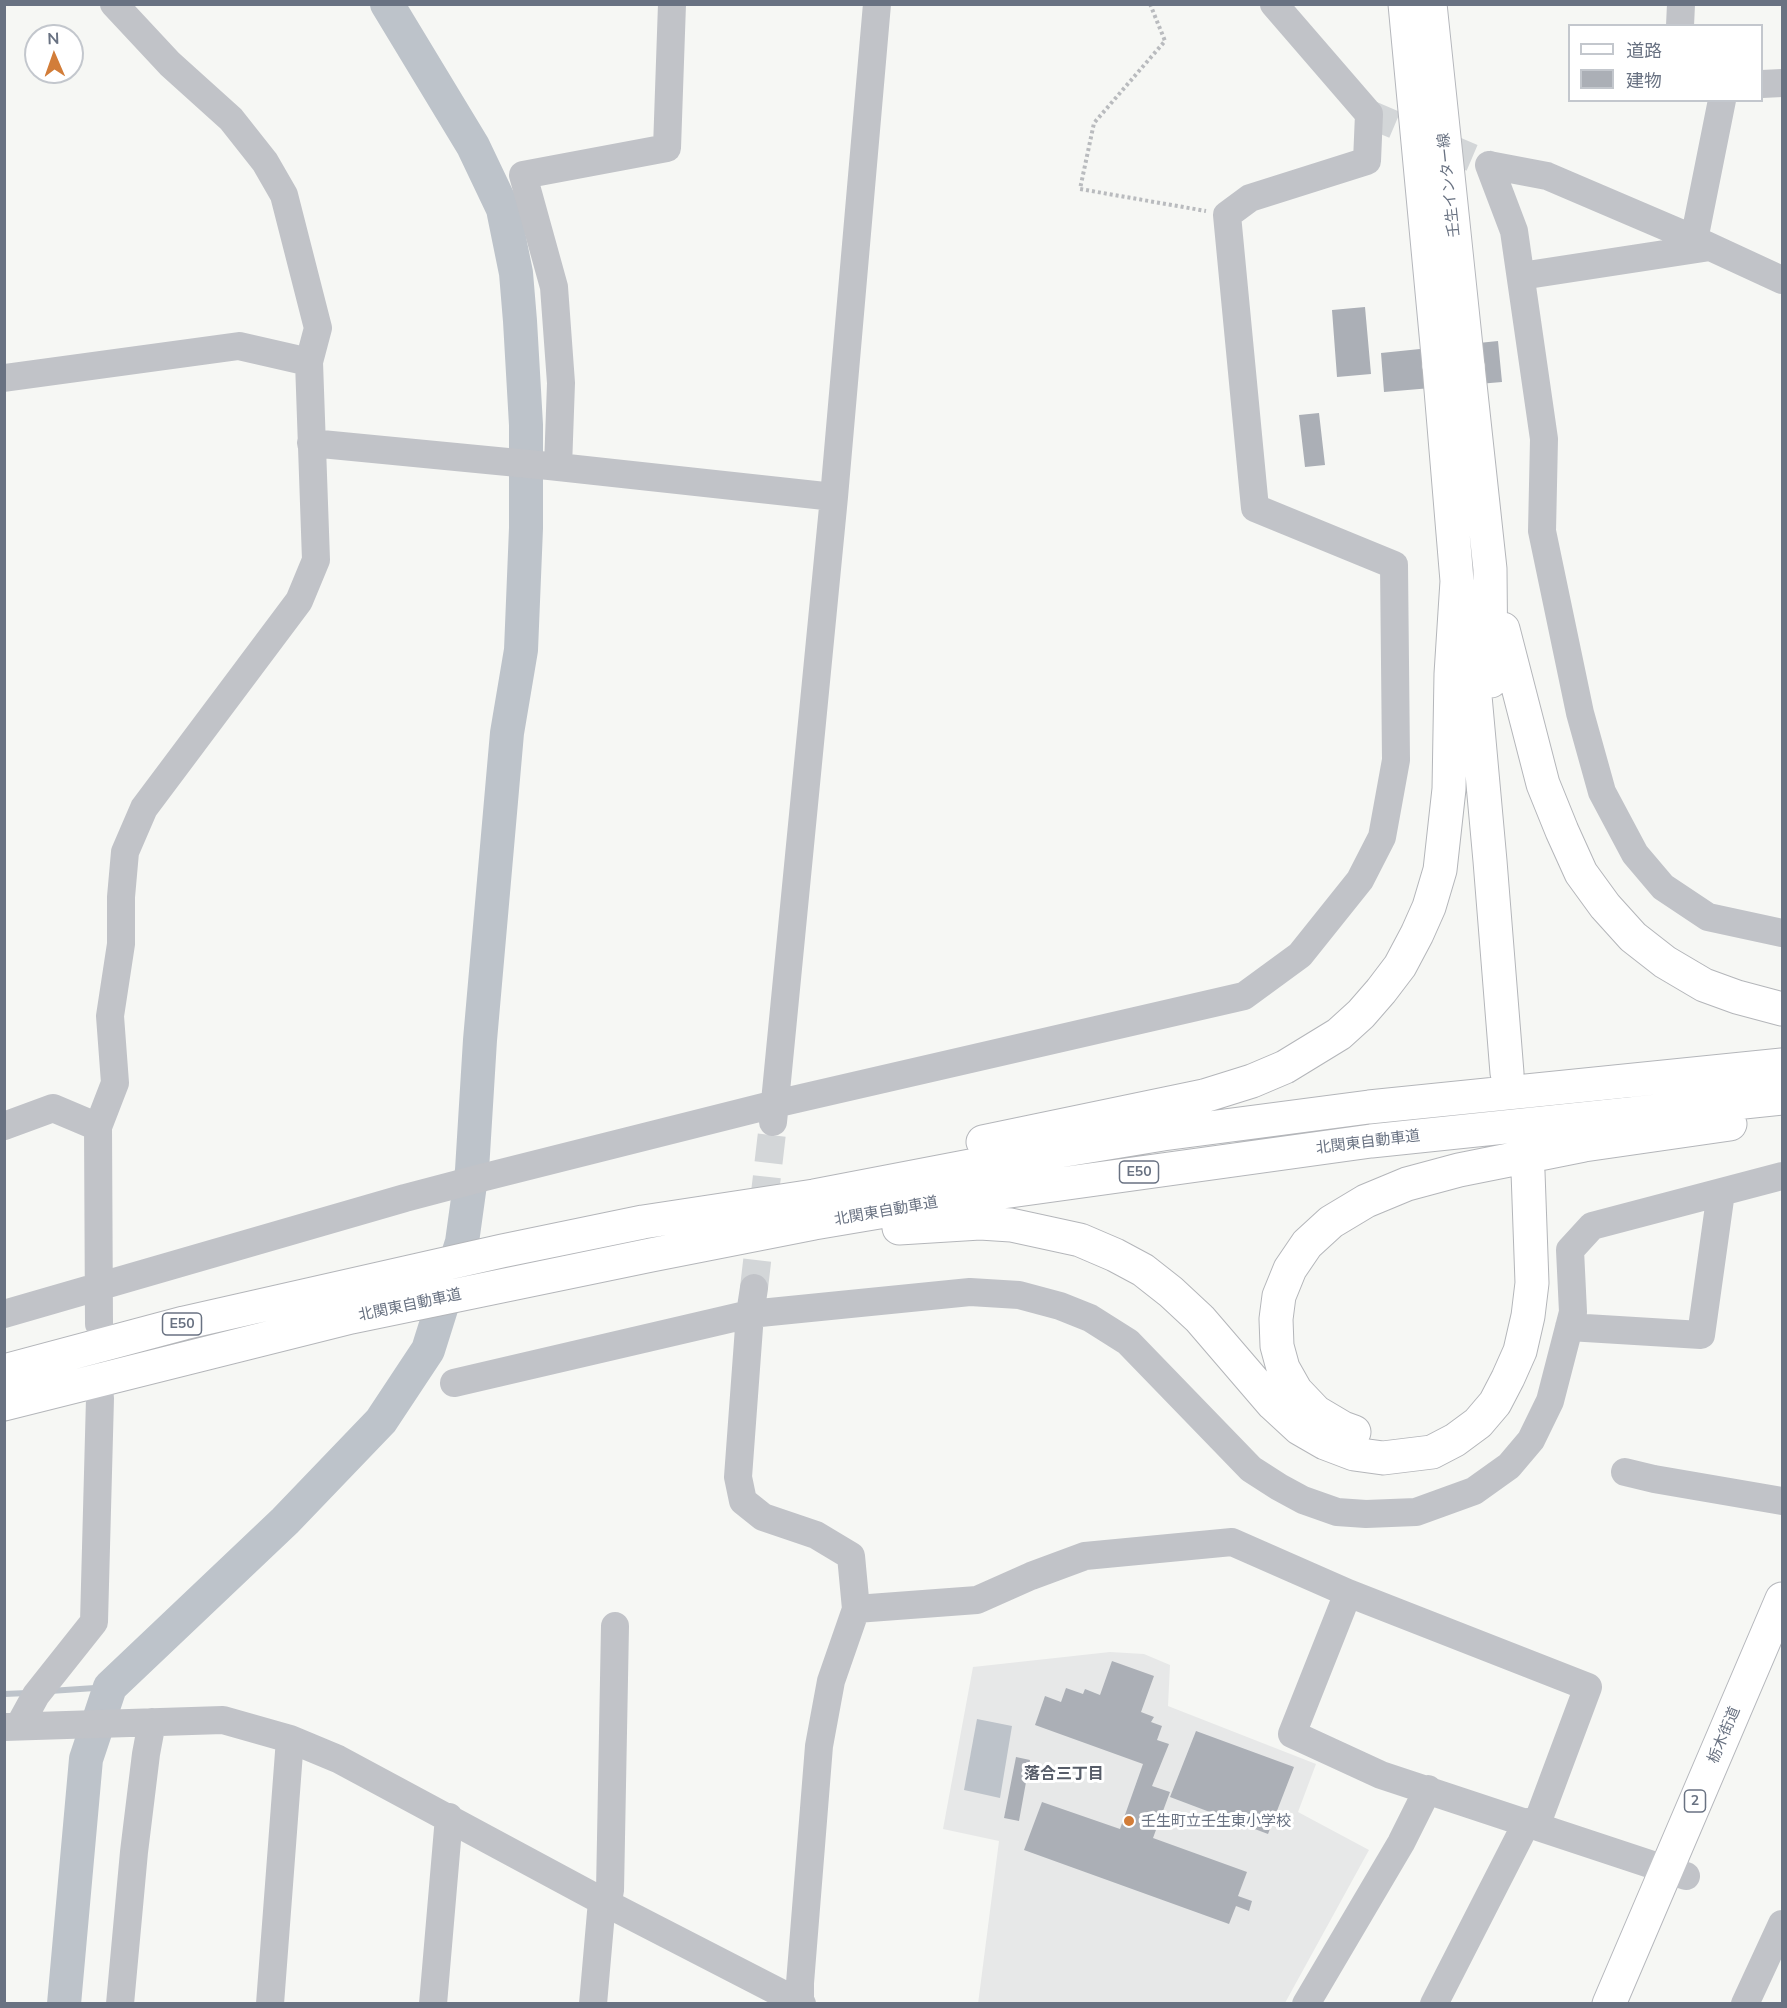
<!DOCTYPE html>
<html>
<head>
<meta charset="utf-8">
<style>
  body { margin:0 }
  #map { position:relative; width:1787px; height:2008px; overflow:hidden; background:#f6f7f4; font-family:Mulish,"Noto Sans JP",sans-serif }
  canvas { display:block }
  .frame { position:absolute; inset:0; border:6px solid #697282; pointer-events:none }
  .legend { position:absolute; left:1568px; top:24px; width:195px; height:78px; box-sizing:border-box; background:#fff; border:2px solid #c3c7cd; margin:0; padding:8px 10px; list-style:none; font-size:18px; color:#697282 }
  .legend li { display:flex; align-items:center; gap:12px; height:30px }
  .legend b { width:30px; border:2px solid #c3c7cd }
  .north { position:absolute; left:24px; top:24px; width:60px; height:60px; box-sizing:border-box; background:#fff; border:2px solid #c3c7cd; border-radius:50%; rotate:358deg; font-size:16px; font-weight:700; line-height:24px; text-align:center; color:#697282 }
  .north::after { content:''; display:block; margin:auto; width:21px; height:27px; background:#d27d39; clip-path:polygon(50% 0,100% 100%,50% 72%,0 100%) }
</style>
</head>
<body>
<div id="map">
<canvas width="1787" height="2008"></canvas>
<div class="frame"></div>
<ul class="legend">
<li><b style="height:8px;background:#fff"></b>道路</li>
<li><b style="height:16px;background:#abafb6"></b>建物</li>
</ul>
<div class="north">N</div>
</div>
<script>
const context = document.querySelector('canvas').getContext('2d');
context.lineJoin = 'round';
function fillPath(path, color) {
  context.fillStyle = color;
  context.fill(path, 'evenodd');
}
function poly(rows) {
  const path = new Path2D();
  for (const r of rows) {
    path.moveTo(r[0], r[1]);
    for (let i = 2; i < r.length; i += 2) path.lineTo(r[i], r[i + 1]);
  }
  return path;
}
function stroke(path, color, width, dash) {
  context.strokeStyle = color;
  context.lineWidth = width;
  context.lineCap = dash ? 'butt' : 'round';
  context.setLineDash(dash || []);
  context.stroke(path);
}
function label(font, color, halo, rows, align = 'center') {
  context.font = font + ' Mulish,"Noto Sans JP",sans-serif';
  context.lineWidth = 6;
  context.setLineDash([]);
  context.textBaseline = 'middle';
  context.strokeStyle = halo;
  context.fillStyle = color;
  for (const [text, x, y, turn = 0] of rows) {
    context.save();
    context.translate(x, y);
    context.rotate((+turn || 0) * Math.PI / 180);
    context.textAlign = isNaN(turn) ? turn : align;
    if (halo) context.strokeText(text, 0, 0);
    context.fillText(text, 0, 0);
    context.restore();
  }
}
fillPath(poly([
  [1110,1652,1144,1654,1170,1665,1168,1706,1316,1764,1298,1812,1369,1850,1285,2003,978,2004,999,1841,943,1829,973,1667]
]), '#e7e8e8');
fillPath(poly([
  [977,1719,1012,1726,1000,1798,964,1790]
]), '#bdc3ca');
stroke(poly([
  [50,1691,110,1687],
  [4,1694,28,1693]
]), '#bdc3ca', 6);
stroke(poly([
  [64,2004,86,1759,110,1687,285,1521,381,1421,428,1350,462,1242,472,1170,480,1040,507,733,521,650,526,528,526,425,520,321,516,273,503,209,473,146,387,4]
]), '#bdc3ca', 34);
fillPath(poly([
  [1365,307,1371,374,1337,377,1332,310],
  [1498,341,1502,382,1384,392,1381,353],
  [1319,413,1325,465,1305,467,1299,415],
  [1112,1661,1154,1676,1141,1712,1154,1717,1151,1722,1162,1726,1157,1740,1169,1744,1152,1786,1170,1792,1153,1838,1247,1872,1238,1896,1252,1901,1249,1911,1236,1906,1229,1924,1024,1850,1042,1802,1120,1829,1143,1764,1035,1725,1045,1696,1061,1702,1066,1688,1083,1694,1085,1689,1100,1695],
  [1196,1731,1294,1767,1268,1834,1170,1797],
  [1016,1757,1030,1760,1019,1821,1004,1818]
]), '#abafb6');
stroke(poly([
  [1369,114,1489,165],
  [754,1288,773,1124]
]), '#d3d6d8', 28, [28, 14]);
const major = poly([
  [1405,4,1439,366],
  [1430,4,1468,366],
  [1609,2004,1782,1599]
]);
const highway = poly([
  [1439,366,1457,581,1473,674,1490,861,1507,1073],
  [1468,366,1490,569,1491,681],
  [1503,629,1543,784,1562,831,1581,873,1605,906,1633,937,1665,962,1704,985,1737,997,1782,1009],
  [983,1142,1204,1096,1252,1081,1285,1067,1339,1034,1361,1014,1381,991,1400,966,1417,934,1429,907,1440,870,1449,789,1451,674,1457,581],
  [899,1228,980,1223,1011,1225,1080,1240,1115,1255,1143,1270,1171,1292,1200,1319,1273,1404,1299,1428,1325,1443,1354,1454,1383,1458,1432,1452,1455,1440,1478,1423,1495,1403,1508,1378,1520,1351,1528,1316,1532,1283,1528,1172],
  [4,1371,184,1323,502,1251,643,1222,814,1196,986,1163,1163,1134,1369,1107,1782,1065],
  [4,1404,351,1317,651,1255,814,1223,974,1196,1371,1141,1782,1098],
  [1354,1432,1343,1428,1316,1412,1296,1391,1283,1368,1277,1346,1276,1319,1279,1296,1290,1269,1307,1244,1331,1222,1366,1201,1407,1184,1459,1170,1584,1145,1730,1124]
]);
stroke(major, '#b5b7bc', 35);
stroke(highway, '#b4b6ba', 35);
stroke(poly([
  [1150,4,1165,41,1094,123,1080,189,1206,211]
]), '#b9bbbe', 4, [3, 3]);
stroke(poly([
  [1680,26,1681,4],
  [1762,84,1782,83],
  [1489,165,1514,231,1544,439,1542,531,1580,713,1602,792,1635,854,1663,887,1708,917,1782,933],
  [1489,165,1547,176,1678,232,1782,280],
  [1694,240,1722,100],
  [1521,276,1710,247],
  [4,378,239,346,309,362],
  [311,443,549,466,834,497],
  [558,467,561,383,554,287,523,175,667,148,672,4],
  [773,1122,834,497,877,4],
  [4,1126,53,1108,98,1127],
  [754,1288,750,1314,738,1477,743,1501,763,1517,816,1535,851,1556,856,1609,831,1681,819,1746,800,1983,800,2003],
  [4,1314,405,1198,481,1178,775,1104,1244,996,1300,955,1360,880,1382,837,1396,760,1394,565,1255,508,1227,215,1250,198,1367,161,1369,114,1274,4],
  [99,1324,98,1127,115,1083,110,1016,121,944,121,897,125,852,144,808,299,601,316,560,309,362,318,328,284,195,265,162,231,119,170,64,114,4],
  [1569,1327,1701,1335,1721,1192],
  [454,1383,750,1314,970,1292,1019,1295,1060,1306,1090,1318,1128,1342,1251,1469,1279,1487,1303,1500,1337,1512,1366,1514,1416,1512,1474,1491,1509,1466,1531,1440,1550,1401,1573,1312,1570,1250,1592,1226,1782,1176],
  [1625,1472,1654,1479,1782,1501],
  [1348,1593,1588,1687,1536,1826],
  [856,1609,977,1600,1031,1576,1085,1556,1232,1542,1348,1593,1292,1734,1381,1775,1686,1876],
  [19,1726,36,1695,94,1622,100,1398],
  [4,1727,223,1720,290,1739,338,1759,602,1901,802,2004],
  [120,2004,134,1852,146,1754,152,1722],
  [270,2004,290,1739],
  [433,2004,449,1817],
  [593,2004,602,1901,610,1891,615,1626],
  [1306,2004,1401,1843,1428,1789],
  [1434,2004,1527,1822],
  [1745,2004,1782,1924]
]), '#c1c3c8', 28);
stroke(major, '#fff', 33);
stroke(highway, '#fff', 33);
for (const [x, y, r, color] of [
  [1129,1821,6,"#d27d39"]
]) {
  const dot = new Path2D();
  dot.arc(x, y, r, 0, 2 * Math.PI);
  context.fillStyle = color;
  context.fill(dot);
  stroke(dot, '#fff', 2);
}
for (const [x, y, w] of [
  [1139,1172,39],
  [182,1324,39],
  [1695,1801,21]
]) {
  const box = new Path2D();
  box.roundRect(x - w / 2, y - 11, w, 22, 4.5);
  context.fillStyle = '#fff';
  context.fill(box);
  stroke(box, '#697282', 1.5);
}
label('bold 14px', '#697282', null, [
  ["E50",1139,1172],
  ["E50",182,1324],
  ["2",1695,1801]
]);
label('15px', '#697282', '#fff', [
  ["壬生インター線",1449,185,-96],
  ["北関東自動車道",1368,1142,-7],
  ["北関東自動車道",886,1211,-10],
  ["北関東自動車道",410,1305,-12],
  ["栃木街道",1724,1735,-67]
]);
label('15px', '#697282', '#fff', [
  ["壬生町立壬生東小学校",1141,1821]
], 'left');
label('bold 16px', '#565c68', '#fff', [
  ["落合三丁目",1064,1774]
]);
</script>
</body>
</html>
